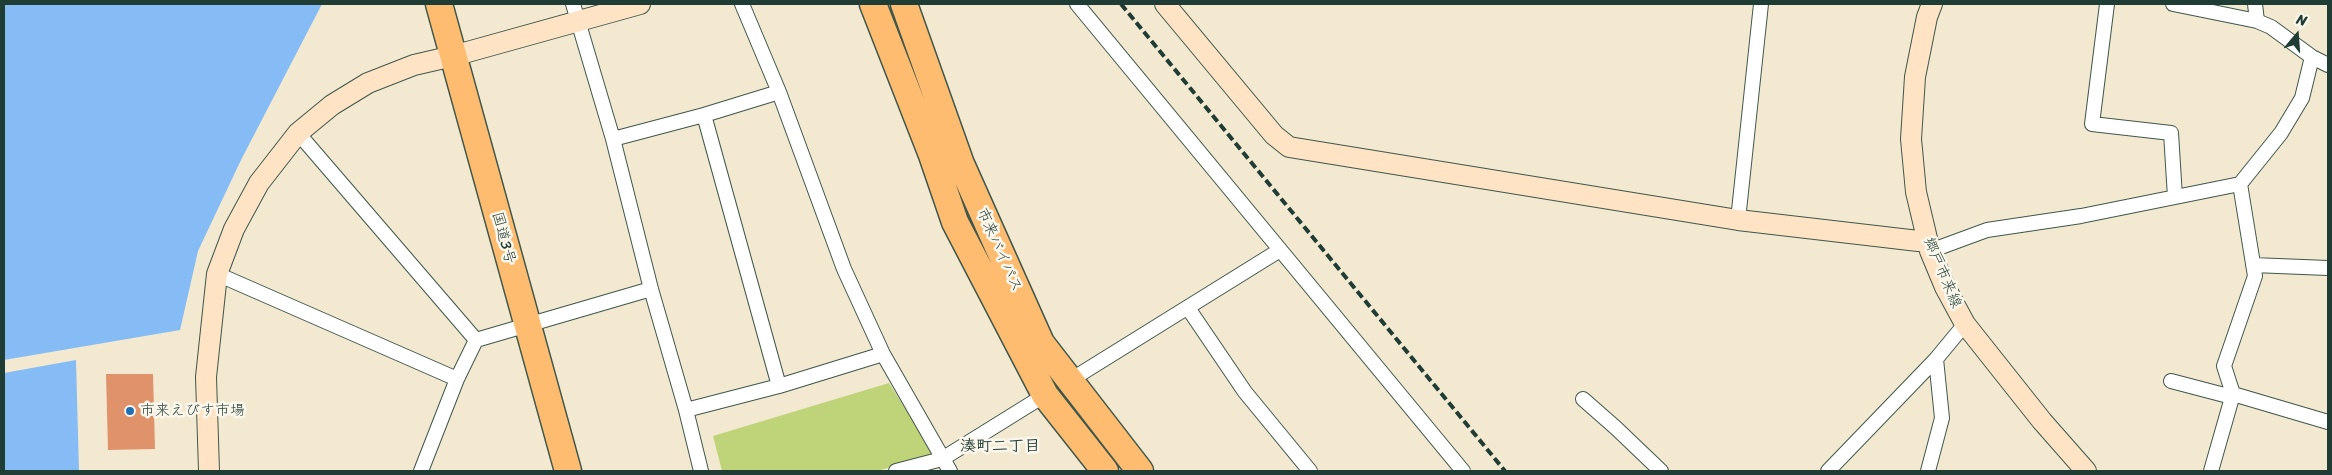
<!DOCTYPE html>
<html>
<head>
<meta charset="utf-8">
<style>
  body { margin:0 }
  #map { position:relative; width:2332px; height:475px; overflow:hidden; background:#f2e9d0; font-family:Sriracha,sans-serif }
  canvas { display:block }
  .frame { position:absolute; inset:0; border:5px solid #1f3d34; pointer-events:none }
  .north { position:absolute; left:2272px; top:10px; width:50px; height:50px; -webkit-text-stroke:4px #fbf7ec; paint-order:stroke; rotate:18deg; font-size:14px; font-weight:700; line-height:20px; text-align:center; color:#1f3d34 }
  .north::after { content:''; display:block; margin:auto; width:18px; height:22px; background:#1f3d34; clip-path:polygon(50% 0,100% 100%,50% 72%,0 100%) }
</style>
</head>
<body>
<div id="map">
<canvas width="2332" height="475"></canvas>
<div class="frame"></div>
<div class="north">N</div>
</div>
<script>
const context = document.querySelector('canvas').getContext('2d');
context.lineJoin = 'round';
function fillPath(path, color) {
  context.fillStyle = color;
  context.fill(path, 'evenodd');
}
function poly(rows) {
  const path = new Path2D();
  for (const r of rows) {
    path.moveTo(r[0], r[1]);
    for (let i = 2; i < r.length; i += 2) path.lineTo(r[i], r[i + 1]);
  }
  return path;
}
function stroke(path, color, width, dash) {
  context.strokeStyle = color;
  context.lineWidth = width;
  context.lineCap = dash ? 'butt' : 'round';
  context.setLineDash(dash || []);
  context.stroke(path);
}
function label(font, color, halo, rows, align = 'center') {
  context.font = font + ' Sriracha,"Klee One",sans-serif';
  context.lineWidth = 5;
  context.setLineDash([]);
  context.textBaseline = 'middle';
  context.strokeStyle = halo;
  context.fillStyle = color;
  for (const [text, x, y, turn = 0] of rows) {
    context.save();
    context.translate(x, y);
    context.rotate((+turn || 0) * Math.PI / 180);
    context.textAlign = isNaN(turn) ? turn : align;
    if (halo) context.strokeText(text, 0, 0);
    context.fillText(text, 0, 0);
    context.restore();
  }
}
fillPath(poly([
  [889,383,935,455,877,471,722,471,713,436]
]), '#bfd478');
fillPath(poly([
  [4,4,322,4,241,160,198,251,180,330,4,360],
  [76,360,79,471,4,471,4,373]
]), '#85bcf5');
fillPath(poly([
  [106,374,153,374,155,449,108,450]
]), '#e0936b');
const street = poly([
  [573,4,613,139,651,289,686,410,701,471],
  [742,4,779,92,844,269,883,354,950,471],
  [1077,4,1463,471],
  [2107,4,2092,124,2171,133,2175,197],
  [2173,4,2257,21,2271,27,2312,57,2328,65],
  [2255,4,2257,21],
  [704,115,779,386],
  [298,133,476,340],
  [613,139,704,115,779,92],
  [1738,220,1761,4],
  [1930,251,1987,230,2081,216,2240,184,2281,133,2302,98,2312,57],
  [2253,265,2328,268],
  [217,274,457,379],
  [1188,308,1245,392,1310,471],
  [1069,381,1280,250],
  [2171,381,2232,397],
  [2233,394,2328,422],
  [1583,399,1616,428,1661,471],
  [686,410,779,386,883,354],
  [421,471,457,379,476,340,651,289],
  [896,471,942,459,1045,395],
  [1828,471,1936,359,1965,324],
  [1928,471,1942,418,1936,359],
  [2211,471,2233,394,2224,366,2255,276,2240,184]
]);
const secondary = poly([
  [1165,4,1274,135,1289,147,1738,220,1927,242],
  [1932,4,1927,17,1915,77,1911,139,1916,192,1930,251,1945,287,1965,324,2042,421,2086,471],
  [209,471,206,377,217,274,234,229,259,183,298,133,332,105,368,83,414,65,453,56,640,4]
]);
const highway = poly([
  [439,4,568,471],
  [873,4,932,155,955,222,1045,395,1105,471],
  [904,4,961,164,1041,343,1140,471]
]);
stroke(street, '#3f574b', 16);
stroke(secondary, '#3f574b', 22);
stroke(highway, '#3f574b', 29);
stroke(street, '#fff', 14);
stroke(secondary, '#fee4c5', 20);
stroke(highway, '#fdbc6f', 26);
stroke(poly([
  [1121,4,1505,471]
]), '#1f3d34', 4, [8, 4]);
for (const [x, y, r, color] of [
  [130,411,5,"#1f6fb2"]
]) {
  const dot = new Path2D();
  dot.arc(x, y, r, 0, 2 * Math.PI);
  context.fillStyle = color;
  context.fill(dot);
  stroke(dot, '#fbf7ec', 2);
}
label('15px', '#1f3d34', '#fbf7ec', [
  ["国道3号",503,238,75],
  ["市来バイパス",999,250,66],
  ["郷戸市来線",1942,273,67]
]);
label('15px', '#1f3d34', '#fbf7ec', [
  ["市来えびす市場",140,411]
], 'left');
label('bold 16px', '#1f3d34', '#fbf7ec', [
  ["湊町二丁目",1000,447]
]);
</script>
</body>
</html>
